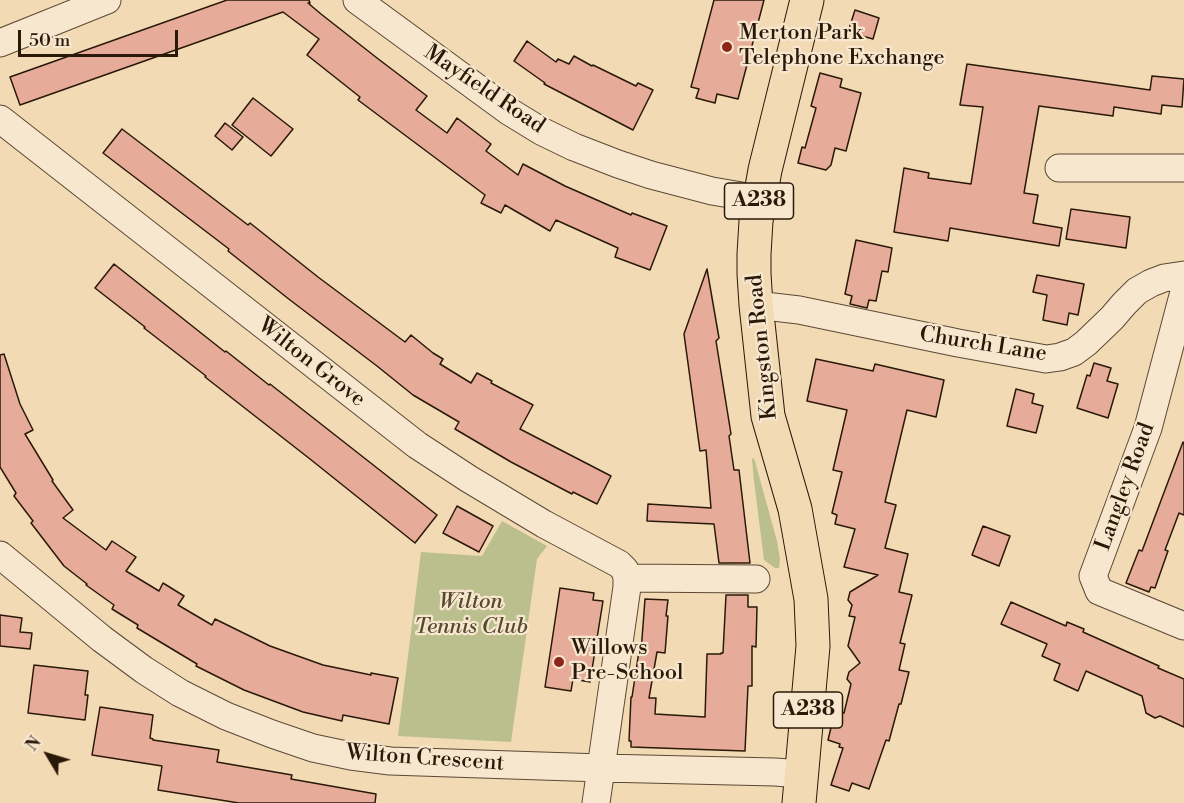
<!DOCTYPE html>
<html>
<head>
<meta charset="utf-8">
<style>
  body { margin:0 }
  #map { position:relative; width:1184px; height:803px; overflow:hidden; background:#f2dab5; font-family:"Libre Bodoni",serif }
  canvas { display:block }
  .north { position:absolute; left:18px; top:725px; width:60px; height:60px; -webkit-text-stroke:4px #f7e7cf; paint-order:stroke; rotate:308deg; font-size:16px; font-weight:700; line-height:24px; text-align:center; color:#2a1909 }
  .north::after { content:''; display:block; margin:auto; width:21px; height:27px; background:#2a1909; clip-path:polygon(50% 0,100% 100%,50% 72%,0 100%) }
  .scale { position:absolute; left:18px; top:30px; width:160px; height:27px; box-sizing:border-box; border:3px solid #2a1909; border-top:0; padding-left:8px; font-size:18px; line-height:21px; white-space:nowrap; color:#2a1909; -webkit-text-stroke:4px #f7e7cf; paint-order:stroke }
</style>
</head>
<body>
<div id="map">
<canvas width="1184" height="803"></canvas>
<div class="north">N</div>
<div class="scale">50 m</div>
</div>
<script>
const context = document.querySelector('canvas').getContext('2d');
context.lineJoin = 'round';
function fillPath(path, color) {
  context.fillStyle = color;
  context.fill(path, 'evenodd');
}
function poly(rows) {
  const path = new Path2D();
  for (const r of rows) {
    path.moveTo(r[0], r[1]);
    for (let i = 2; i < r.length; i += 2) path.lineTo(r[i], r[i + 1]);
  }
  return path;
}
function stroke(path, color, width, dash) {
  context.strokeStyle = color;
  context.lineWidth = width;
  context.lineCap = dash ? 'butt' : 'round';
  context.setLineDash(dash || []);
  context.stroke(path);
}
function label(font, color, halo, rows, align = 'center') {
  context.font = font + ' "Libre Bodoni",serif';
  context.lineWidth = 4.5;
  context.setLineDash([]);
  context.textBaseline = 'middle';
  context.strokeStyle = halo;
  context.fillStyle = color;
  for (const [text, x, y, turn = 0] of rows) {
    context.save();
    context.translate(x, y);
    context.rotate((+turn || 0) * Math.PI / 180);
    context.textAlign = isNaN(turn) ? turn : align;
    if (halo) context.strokeText(text, 0, 0);
    context.fillText(text, 0, 0);
    context.restore();
  }
}
fillPath(poly([
  [754,458,777,541,780,559,779,568,775,568,764,560,754,481,752,459],
  [502,521,547,546,537,559,511,742,398,736,421,552,482,556]
]), '#bbbf8d');
const building = poly([
  [227,0,309,0,310,3,308,3,321,14,377,58,427,96,416,110,447,133,457,118,491,144,486,151,518,175,523,164,565,186,631,215,632,213,667,226,650,270,615,257,618,248,556,220,550,231,505,205,501,213,481,203,485,195,358,100,360,97,307,55,319,39,283,12,20,105,10,77,227,0],
  [714,0,764,0,738,99,717,94,715,103,696,98,699,89,691,87,714,0],
  [855,10,879,18,873,39,848,32,855,10],
  [527,41,556,62,558,59,569,64,574,56,592,66,593,65,636,86,638,83,653,90,633,130,544,84,545,83,514,61,527,41],
  [967,64,1150,90,1152,76,1184,79,1182,107,1162,105,1161,114,1114,107,1113,116,1039,106,1024,193,1038,195,1033,223,1062,228,1059,246,950,228,948,241,894,232,904,168,929,173,928,178,971,184,983,107,960,105,967,64],
  [820,73,842,79,840,87,861,93,846,151,835,148,831,165,826,170,798,163,802,147,805,148,816,108,811,106,820,73],
  [253,98,293,129,271,156,232,125,253,98],
  [225,123,243,137,232,150,215,136,225,123],
  [122,129,248,225,250,223,318,277,405,342,411,335,433,353,443,359,440,364,471,383,477,373,492,381,491,383,533,405,520,429,611,476,597,504,573,492,572,494,511,462,455,429,459,422,413,395,377,366,290,300,228,251,229,249,103,153,122,129],
  [1071,209,1130,217,1126,248,1066,239,1071,209],
  [856,240,892,248,888,272,882,271,876,301,869,300,867,308,850,304,852,296,845,294,856,240],
  [114,264,225,352,226,351,269,385,270,384,437,515,415,543,310,459,205,377,206,376,144,328,145,327,95,288,114,264],
  [707,269,719,338,716,341,731,434,729,436,734,470,739,470,750,563,719,563,714,524,647,521,648,504,711,508,706,450,700,451,684,334,707,269],
  [1037,275,1084,284,1078,315,1069,313,1067,325,1043,320,1047,295,1033,292,1037,275],
  [4,354,20,404,33,430,25,434,53,480,52,481,73,510,63,518,106,550,112,541,136,557,126,571,159,591,163,583,184,596,178,605,212,625,215,619,270,646,323,665,371,675,371,673,398,678,389,724,343,715,342,721,303,712,244,690,196,666,197,664,137,628,138,625,112,609,114,605,86,585,87,584,64,566,31,523,33,521,14,496,16,493,0,467,0,355,4,354],
  [816,359,873,371,875,364,944,380,936,417,907,410,885,502,896,505,885,548,908,554,899,592,912,595,900,643,905,644,899,670,909,672,901,704,899,704,889,741,886,740,869,789,852,783,849,791,831,785,843,748,839,747,840,744,828,740,835,711,844,713,851,684,847,679,849,672,860,663,848,646,855,617,849,616,852,605,848,600,850,592,878,575,844,567,855,529,835,524,837,515,832,513,842,472,833,470,847,410,807,401,816,359],
  [1094,363,1111,368,1107,381,1118,384,1108,418,1077,408,1087,375,1090,376,1094,363],
  [1016,389,1034,394,1032,403,1043,406,1036,433,1007,426,1016,389],
  [1183,442,1184,443,1184,515,1179,513,1165,550,1168,551,1155,588,1151,587,1149,592,1126,583,1139,550,1142,551,1183,442],
  [457,506,493,526,479,552,443,533,457,506],
  [983,526,1010,536,999,566,972,555,983,526],
  [560,588,594,593,593,600,603,601,590,682,573,679,571,691,545,687,560,588],
  [726,595,748,595,748,607,757,607,756,647,752,646,752,686,748,686,745,751,631,747,631,741,629,741,631,697,632,697,639,651,641,652,645,599,668,600,666,616,668,616,665,653,657,652,649,698,656,698,655,714,705,717,707,654,721,654,721,653,723,653,726,595],
  [1011,602,1066,626,1067,622,1084,629,1083,632,1159,666,1158,668,1184,679,1184,727,1160,716,1155,718,1146,713,1142,696,1086,671,1078,691,1054,680,1060,664,1042,656,1047,644,1001,624,1011,602],
  [0,615,22,618,20,632,32,633,30,649,0,646,0,615],
  [34,665,88,671,85,695,88,695,85,720,28,713,34,665],
  [100,707,153,715,150,738,153,739,153,740,219,750,217,762,292,775,291,779,376,794,375,803,239,803,158,790,162,766,92,755,100,707]
]);
fillPath(building, '#e7ac99');
stroke(building, '#2a1909', 1.5);
const minor = poly([
  [357,0,510,112,541,131,574,147,618,164,651,175,712,191,759,199],
  [0,43,107,0],
  [0,119,417,445,469,479,544,524,619,564,625,570,627,578,627,587,596,803],
  [1059,168,1184,168],
  [1184,292,1148,428,1093,576,1099,591,1184,626],
  [756,305,799,310,958,343,1046,359,1060,357,1074,352,1086,343,1112,318,1124,304,1137,291,1151,283,1164,278,1184,275],
  [0,555,102,639,144,670,180,693,226,716,272,734,313,748,351,756,390,761,602,768,775,772,801,774],
  [627,578,756,579]
]);
const major = poly([
  [799,803,813,646,811,599,795,509,768,416,756,305,754,274,754,254,756,221,765,170,807,0]
]);
stroke(minor, '#5c4934', 29);
stroke(major, '#2a1909', 35);
stroke(minor, '#f7e7cf', 27);
stroke(major, '#f2dab5', 33);
for (const [x, y, r, color] of [
  [727,47,6,"#8f2418"],
  [559,662,6,"#8f2418"]
]) {
  const dot = new Path2D();
  dot.arc(x, y, r, 0, 2 * Math.PI);
  context.fillStyle = color;
  context.fill(dot);
  stroke(dot, '#f7e7cf', 2);
}
for (const [x, y, w] of [
  [759,201,69],
  [808,710,69]
]) {
  const box = new Path2D();
  box.roundRect(x - w / 2, y - 18, w, 36, 4.5);
  context.fillStyle = '#f7e7cf';
  context.fill(box);
  stroke(box, '#2a1909', 1.5);
}
label('bold 21px', '#2a1909', null, [
  ["A238",759,201],
  ["A238",808,710]
]);
label('22px', '#2a1909', '#f7e7cf', [
  ["Merton Park",739,34],
  ["Telephone Exchange",739,59],
  ["Willows",571,649],
  ["Pre-School",571,674]
], 'left');
label('22px', '#2a1909', '#f7e7cf', [
  ["Mayfield Road",484,90,34],
  ["Church Lane",983,345,9],
  ["Kingston Road",763,347,-96],
  ["Wilton Grove",311,363,38],
  ["Langley Road",1126,487,-70],
  ["Wilton Crescent",425,759,4]
]);
label('italic 22px', '#564b31', '#f7e7cf', [
  ["Wilton",471,603],
  ["Tennis Club",471,628]
]);
</script>
</body>
</html>
